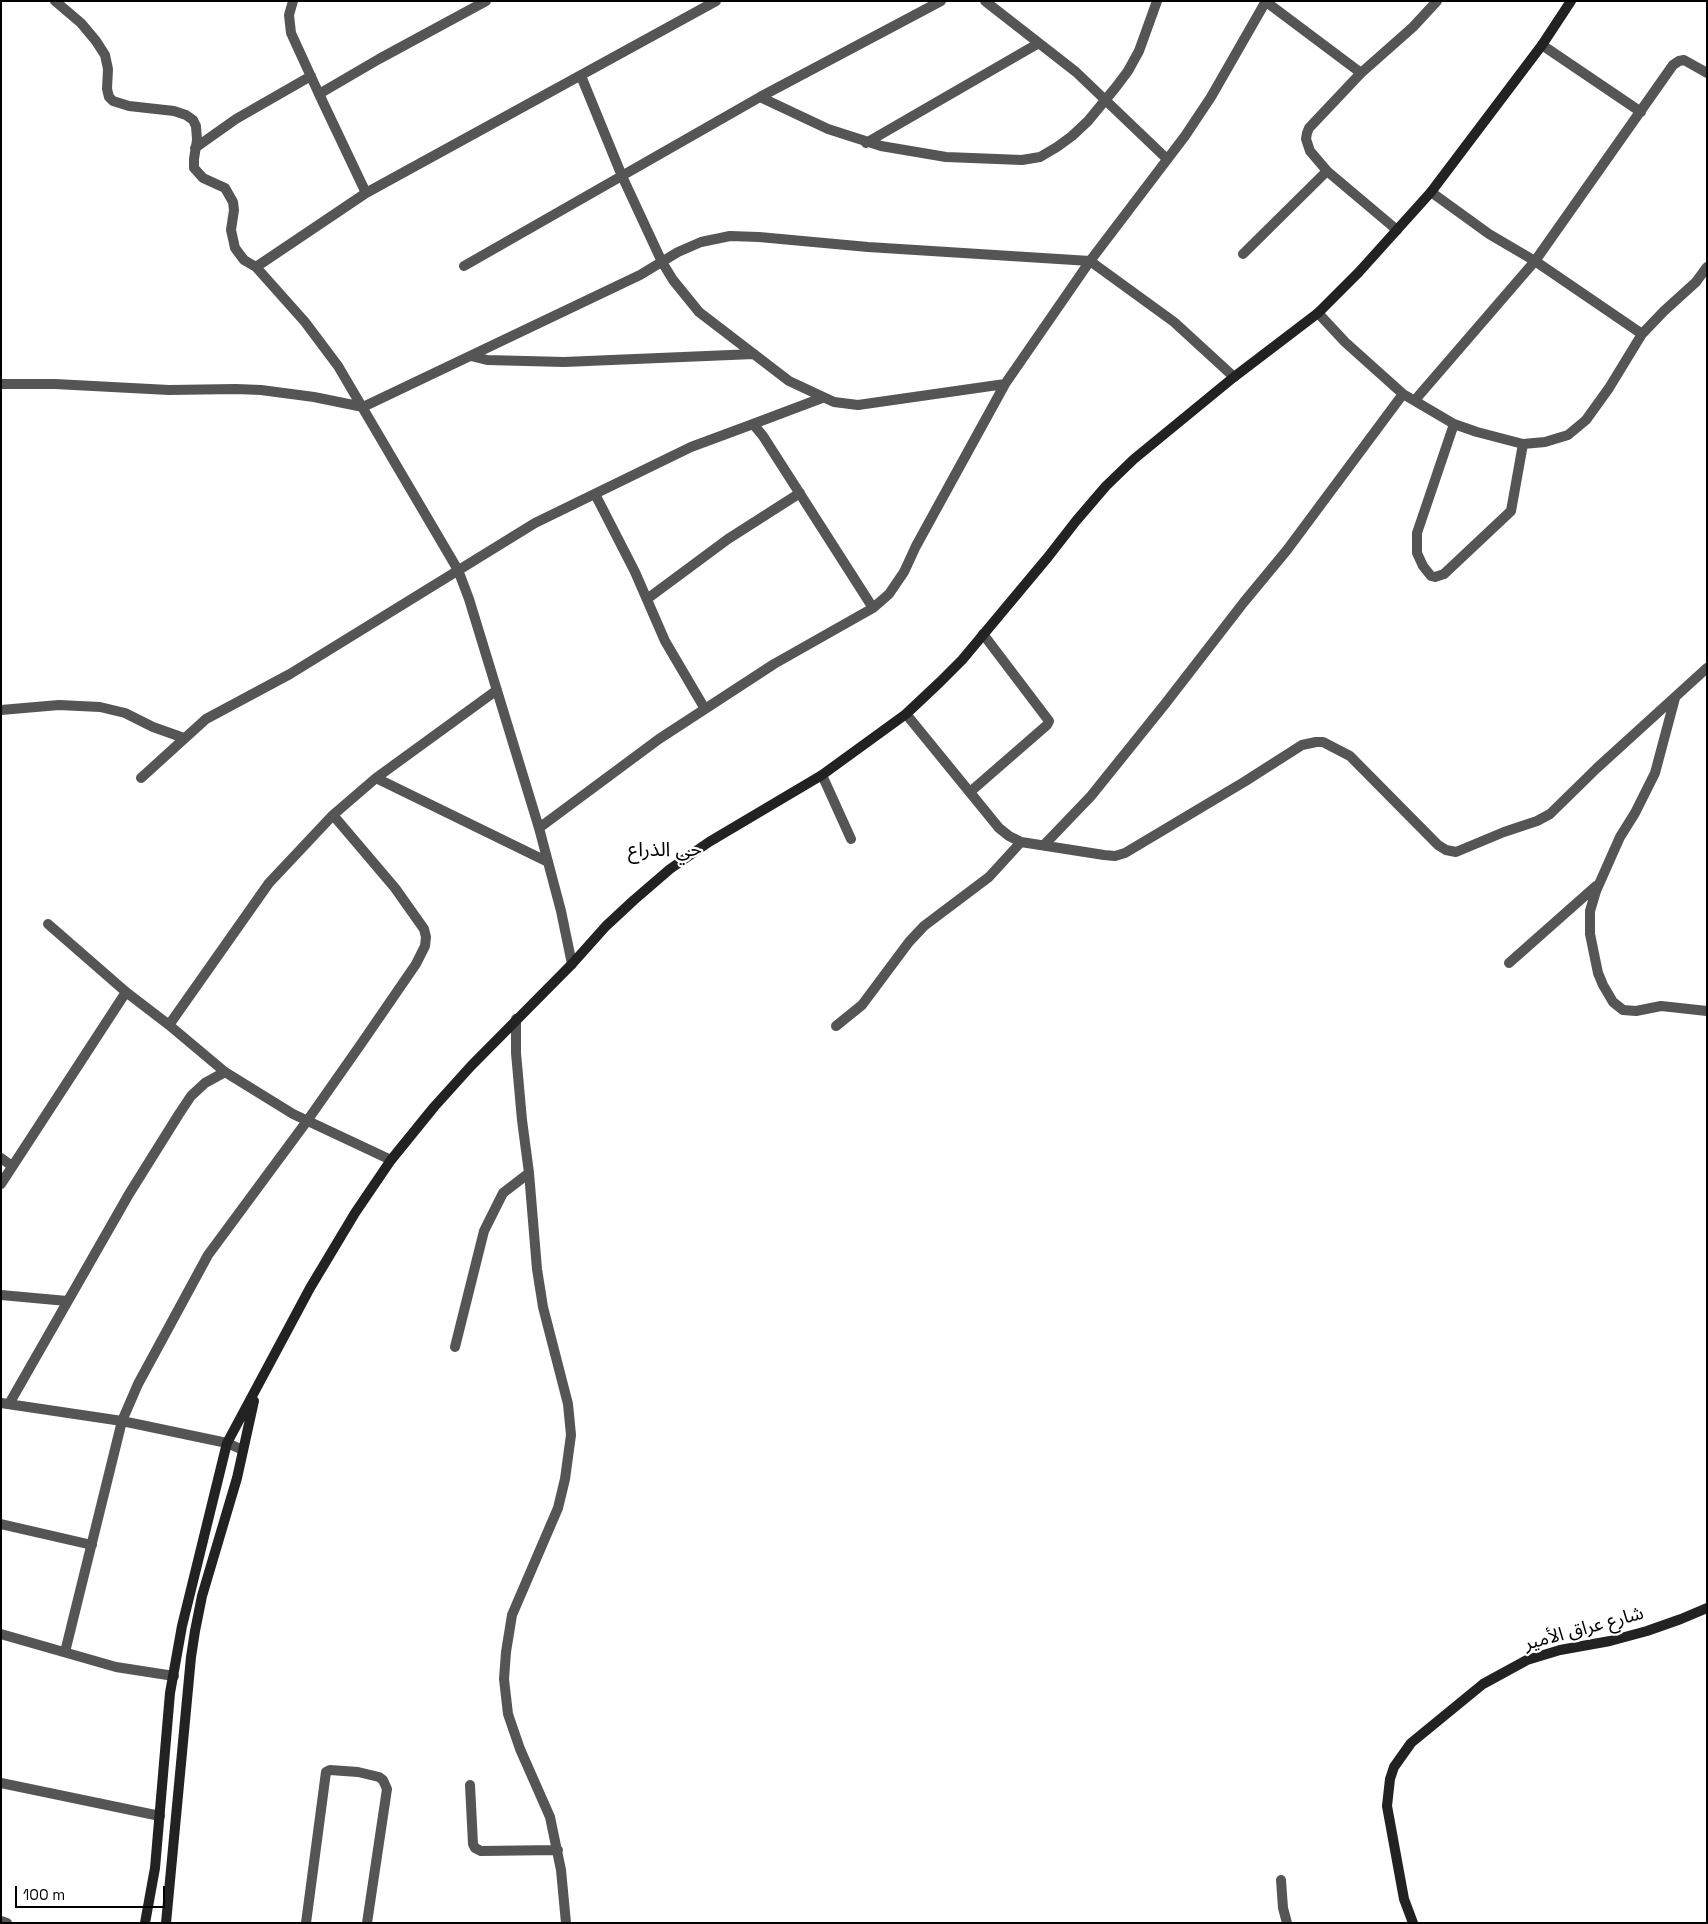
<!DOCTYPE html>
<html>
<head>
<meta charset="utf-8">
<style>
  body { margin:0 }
  #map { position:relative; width:1708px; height:1924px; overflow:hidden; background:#fff; font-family:"Space Grotesk",sans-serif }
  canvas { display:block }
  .frame { position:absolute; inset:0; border:2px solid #000; pointer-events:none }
  .scale { position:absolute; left:15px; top:1886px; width:150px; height:22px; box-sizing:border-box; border:2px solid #000; border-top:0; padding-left:6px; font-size:15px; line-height:18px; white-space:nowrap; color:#000; -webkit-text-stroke:4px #fff; paint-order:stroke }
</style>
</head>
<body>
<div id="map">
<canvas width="1708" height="1924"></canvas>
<div class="frame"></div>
<div class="scale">100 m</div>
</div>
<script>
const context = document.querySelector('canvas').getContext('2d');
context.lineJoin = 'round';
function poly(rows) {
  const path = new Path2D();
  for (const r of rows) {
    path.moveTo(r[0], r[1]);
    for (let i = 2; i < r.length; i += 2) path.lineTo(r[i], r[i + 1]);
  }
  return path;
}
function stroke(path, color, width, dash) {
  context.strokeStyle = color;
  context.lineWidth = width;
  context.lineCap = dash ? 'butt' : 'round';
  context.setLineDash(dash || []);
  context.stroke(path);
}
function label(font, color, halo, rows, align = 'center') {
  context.font = font + ' "Space Grotesk","Noto Sans Arabic",sans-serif';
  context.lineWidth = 4.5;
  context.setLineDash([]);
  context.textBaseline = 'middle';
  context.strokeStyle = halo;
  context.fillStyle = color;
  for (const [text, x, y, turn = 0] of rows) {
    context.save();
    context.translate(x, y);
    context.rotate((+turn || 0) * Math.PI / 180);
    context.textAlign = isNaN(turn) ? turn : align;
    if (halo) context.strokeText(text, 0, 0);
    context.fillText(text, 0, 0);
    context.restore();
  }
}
stroke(poly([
  [55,1,81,23,96,41,105,55,108,69,107,89,109,97,113,101,129,106,174,111,186,115,193,120,196,126,197,140,194,159,194,168,203,178,225,188,233,202,234,210,231,230,235,248,244,260,256,267,305,322,338,366,458,570,469,599,539,828,561,911,572,964],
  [293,1,289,15,291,33,319,94],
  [985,1,1076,72,1167,159],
  [1265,1,1361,73],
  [1542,45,1641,112],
  [581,76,622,176,662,262,673,280,699,312,789,381,834,402,858,405,1005,384],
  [760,97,828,129,881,146,946,157,1022,160,1040,157,1057,147,1072,136,1088,121,1116,87,1128,71,1139,51,1157,1],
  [866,143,1039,43],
  [195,148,236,119,311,76],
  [1431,192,1489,234,1535,261,1642,334],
  [366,193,319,94,379,59,486,1],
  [1397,230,1327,171,1310,151,1306,139,1307,133,1309,128,1361,73,1413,27,1437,1],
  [1243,254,1327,171],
  [464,266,760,97,941,1],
  [256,267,366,193,716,1],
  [1318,313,1345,342,1403,394,1454,424,1477,432,1523,444,1545,442,1568,435,1586,420,1609,388,1642,334,1664,311,1696,282,1707,267],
  [471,356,487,360,564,362,754,354],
  [1,384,55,384,169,390,236,389,261,390,314,397,363,407,640,275,678,252,701,242,730,236,759,237,868,247,1090,261,1174,322,1234,377],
  [1415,400,1535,261,1673,65,1679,61,1684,60,1707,73],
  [753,424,822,398],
  [1454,424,1417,533,1417,553,1423,566,1431,576,1435,577,1444,574,1511,511,1523,444],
  [595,494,635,572,665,641,705,709],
  [647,599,728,539,800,493],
  [1675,698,1655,773,1635,813,1620,837,1596,891,1590,911,1590,934,1598,973,1603,985,1613,1002,1623,1010,1636,1011,1661,1006,1707,1011],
  [1,710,59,705,100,707,125,713,153,727,184,738],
  [906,714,999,828,1009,836,1021,842,1104,855,1115,856,1125,853,1244,782,1302,745,1316,742,1323,742,1350,756,1438,845,1446,850,1456,852,1504,832,1537,821,1550,814,1597,768,1707,668],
  [822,775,851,839],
  [141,778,206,719,290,674,535,523,691,447,753,424,763,436,873,608],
  [376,778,548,862],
  [970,792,1047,725,1049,721,983,634],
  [539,828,659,739,774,664,873,608,889,594,904,572,916,546,1005,384,1090,261,1185,136,1211,97,1266,1],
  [1045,844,1091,796,1165,704,1244,602,1287,550,1403,394],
  [48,924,126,992,169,1025,225,1072,293,1114,391,1160],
  [1509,963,1596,886],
  [516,1019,516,1053,522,1120,529,1173,537,1269,543,1307,568,1404,571,1435,565,1479,558,1508,512,1615,506,1652,504,1679,508,1714,520,1749,550,1817,561,1870,566,1923],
  [169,1025,269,883,333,815,376,778,497,690],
  [836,1026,862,1005,909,942,924,926,989,877,1021,842],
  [1,1158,12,1166],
  [1,1184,126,992],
  [1,1295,67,1301],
  [455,1347,484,1231,503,1193,529,1173],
  [1,1403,122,1421,227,1443,243,1450],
  [9,1404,129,1194,179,1114,191,1096,205,1083,225,1072],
  [1,1524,92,1545],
  [1,1634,116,1667,174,1676],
  [65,1652,122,1421,138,1384,208,1255,307,1121,361,1044,416,964,425,946,426,937,424,929,395,888,333,815],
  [1,1783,160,1816],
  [470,1785,473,1844,475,1848,481,1851,558,1850],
  [1281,1880,1283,1908,1287,1923],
  [1,1921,7,1923],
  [306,1923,326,1772,330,1770,358,1772,379,1777,383,1780,387,1789,367,1923]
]), '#555', 10);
stroke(poly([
  [145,1923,155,1868,170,1693,182,1626,227,1443,310,1288,355,1213,391,1160,434,1107,471,1066,572,964,606,926,634,900,670,869,709,842,822,775,906,714,940,682,962,660,1048,557,1076,521,1106,486,1134,459,1234,377,1318,313,1359,272,1431,192,1542,45,1571,1],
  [166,1923,191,1657,195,1631,202,1596,237,1478,254,1401],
  [1413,1923,1404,1899,1387,1806,1390,1779,1394,1767,1411,1743,1483,1684,1527,1660,1560,1650,1610,1641,1647,1631,1681,1619,1707,1608]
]), '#222', 10);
label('19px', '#000', '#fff', [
  ["شارع عراق الأمير",1584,1629,-15]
]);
label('20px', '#000', '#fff', [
  ["حي الذراع",665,851]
]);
</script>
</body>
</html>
